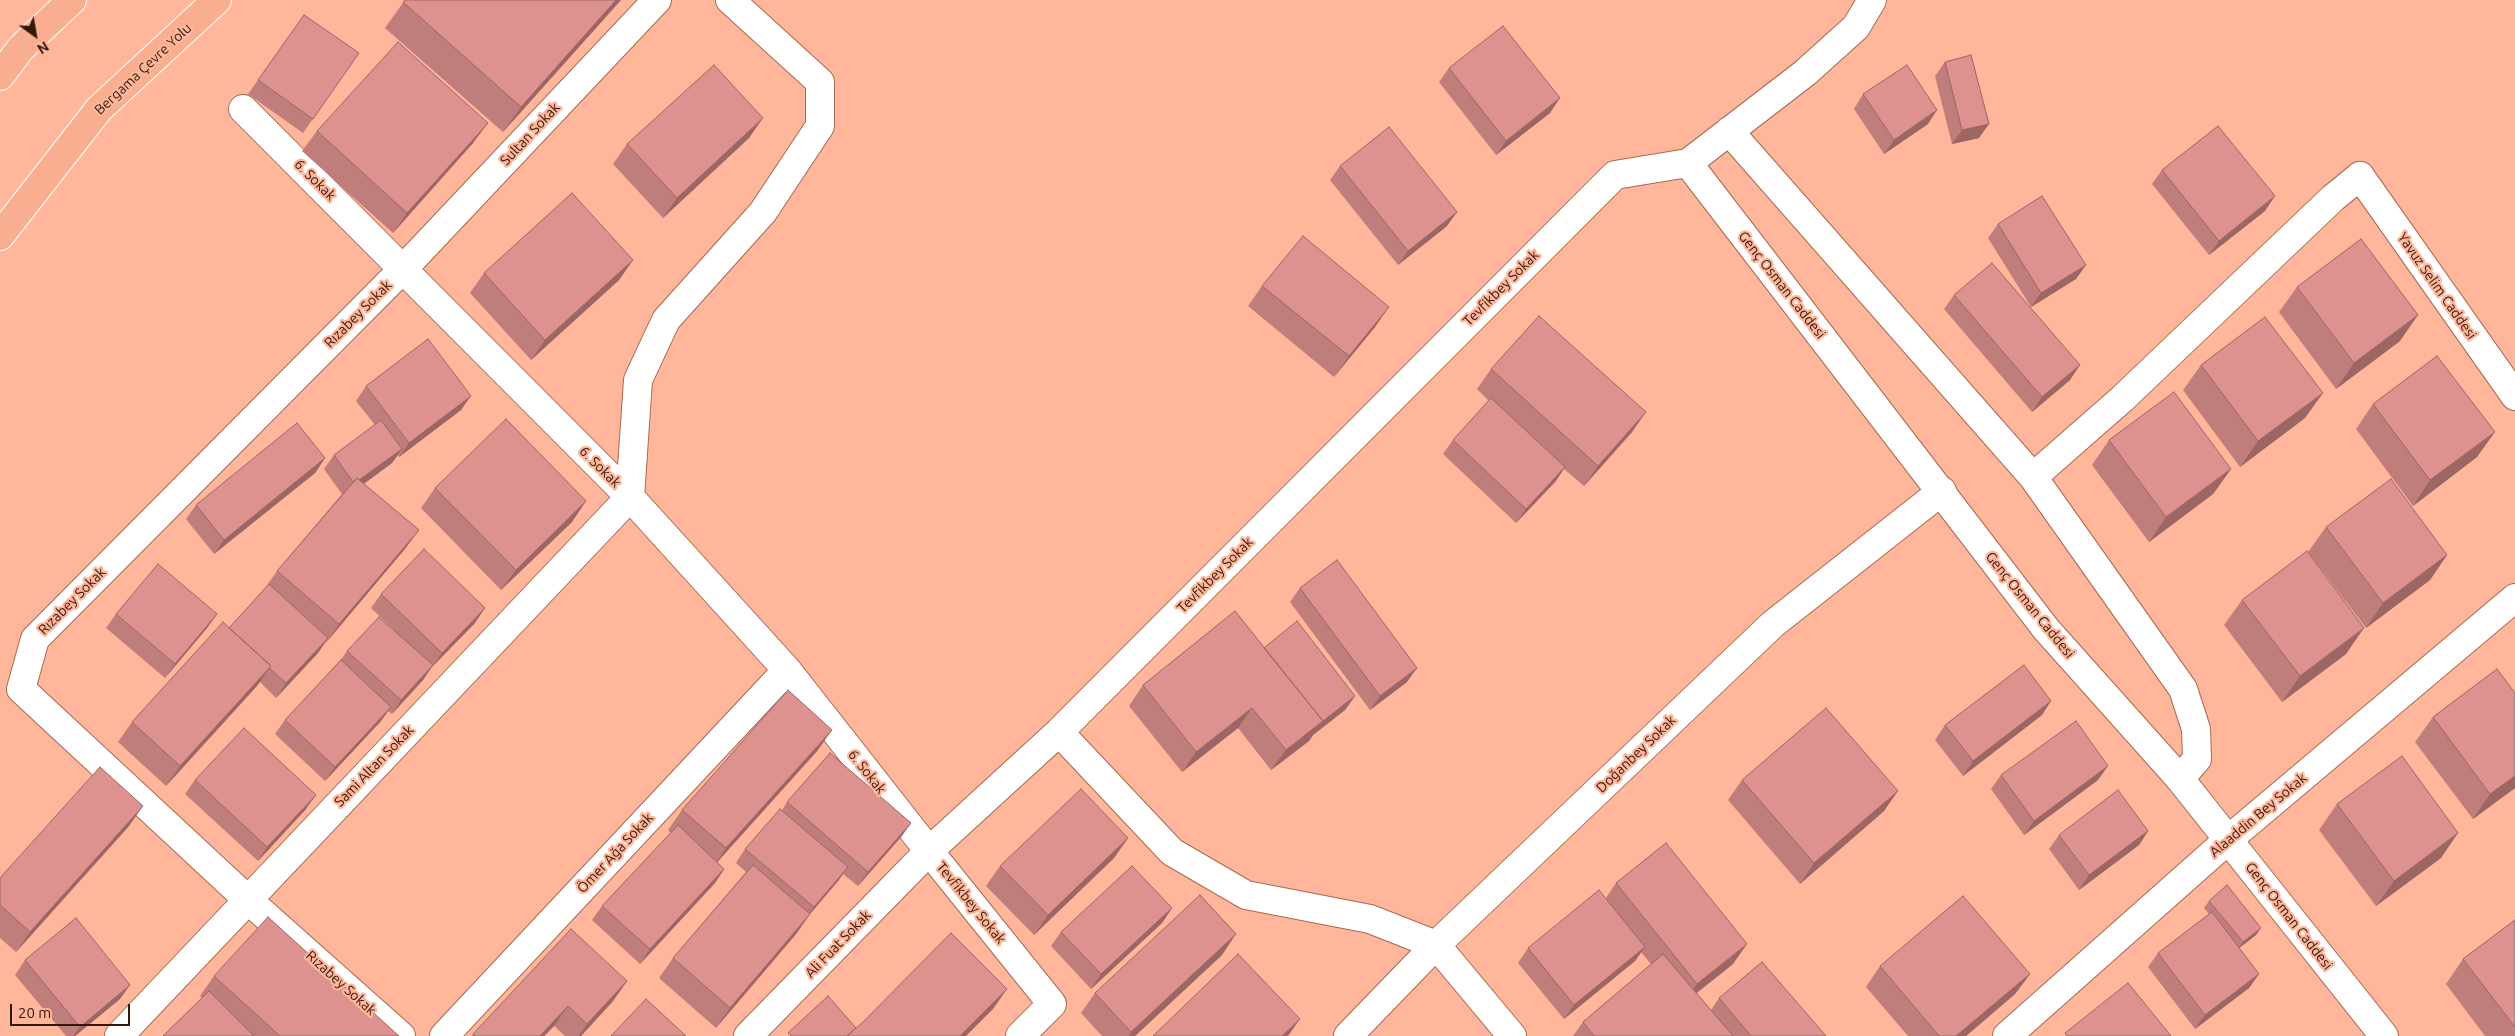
<!DOCTYPE html>
<html>
<head>
<meta charset="utf-8">
<style>
  body { margin:0 }
  #map { position:relative; width:2515px; height:1036px; overflow:hidden; background:#ffb69a; font-family:Ubuntu,sans-serif }
  canvas { display:block }
  .north { position:absolute; left:10px; top:10px; width:50px; height:50px; -webkit-text-stroke:4px #ffb69a; paint-order:stroke; rotate:148deg; font-size:14px; font-weight:700; line-height:20px; text-align:center; color:#32180d }
  .north::after { content:''; display:block; margin:auto; width:18px; height:22px; background:#32180d; clip-path:polygon(50% 0,100% 100%,50% 72%,0 100%) }
  .scale { position:absolute; left:10px; top:1004px; width:120px; height:22px; box-sizing:border-box; border:2px solid #32180d; border-top:0; padding-left:6px; font-size:15px; line-height:18px; white-space:nowrap; color:#32180d; -webkit-text-stroke:4px #ffb69a; paint-order:stroke }
</style>
</head>
<body>
<div id="map">
<canvas width="2515" height="1036"></canvas>
<div class="north">N</div>
<div class="scale">20 m</div>
</div>
<script>
const context = document.querySelector('canvas').getContext('2d');
context.lineJoin = 'round';
function poly(rows) {
  const path = new Path2D();
  for (const r of rows) {
    path.moveTo(r[0], r[1]);
    for (let i = 2; i < r.length; i += 2) path.lineTo(r[i], r[i + 1]);
  }
  return path;
}
function stroke(path, color, width, dash) {
  context.strokeStyle = color;
  context.lineWidth = width;
  context.lineCap = dash ? 'butt' : 'round';
  context.setLineDash(dash || []);
  context.stroke(path);
}
function fillPath(path, color) {
  context.fillStyle = color;
  context.fill(path, 'evenodd');
}
function label(font, color, halo, rows, align = 'center') {
  context.font = font + ' Ubuntu,sans-serif';
  context.lineWidth = 4.5;
  context.setLineDash([]);
  context.textBaseline = 'middle';
  context.strokeStyle = halo;
  context.fillStyle = color;
  for (const [text, x, y, turn = 0] of rows) {
    context.save();
    context.translate(x, y);
    context.rotate((+turn || 0) * Math.PI / 180);
    context.textAlign = isNaN(turn) ? turn : align;
    if (halo) context.strokeText(text, 0, 0);
    context.fillText(text, 0, 0);
    context.restore();
  }
}
const minor = poly([
  [243,109,630,497,787,670,929,851,748,1036],
  [1729,131,2033,477,2122,399,2333,198,2360,176],
  [2033,477,2183,689,2196,729,2197,759,2180,779],
  [1059,732,1172,852,1246,895,1370,919,1436,945,1512,1036],
  [119,1036,630,497,638,380,666,320,763,212,820,126,820,82,730,0],
  [401,1036,247,899,21,689,35,639,404,268,657,0],
  [444,1036,787,670],
  [1020,1036,1052,1004,929,851,1059,732,1615,175,1688,163,1805,73,1856,27,1872,0],
  [1348,1036,1436,945,1773,624,1942,491],
  [2007,1036,2229,839,2515,598]
]);
const tertiary = poly([
  [1688,163,2046,629,2180,779,2384,1036],
  [2360,176,2515,396]
]);
const trunk = poly([
  [0,76,21,48,72,0],
  [0,236,99,109,217,0]
]);
stroke(minor, '#aa684f', 30);
stroke(tertiary, '#aa684f', 30);
stroke(trunk, '#fff', 30);
stroke(minor, '#fff', 28);
stroke(tertiary, '#fff', 28);
stroke(trunk, '#faae90', 28);
fillPath(poly([
  [405,0,621,0,503,132,385,28],
  [304,15,359,53,303,133,248,94],
  [1945,62,1979,138,1952,144,1935,76],
  [1449,68,1550,113,1496,155,1439,82],
  [1863,94,1928,124,1884,154,1854,109],
  [317,131,473,143,393,233,302,151],
  [749,138,663,218,613,164,627,144],
  [1340,166,1447,226,1398,265,1330,180],
  [2162,170,2265,211,2209,255,2152,184],
  [1998,224,2076,279,2031,307,1988,238],
  [633,260,619,280,531,360,470,293,484,273],
  [1262,286,1375,327,1334,377,1248,306],
  [2297,287,2400,341,2336,389,2279,312],
  [1954,295,2070,380,2032,412,1944,309],
  [2201,365,2305,418,2240,467,2183,390],
  [1491,369,1632,432,1584,486,1564,469,1555,482,1516,523,1443,454,1453,440,1489,401,1477,389],
  [366,386,461,410,399,457,398,455,392,463,364,484,419,530,404,550,325,643,318,653,276,698,260,682,166,786,118,742,132,722,229,628,264,590,277,571,342,494,324,469,334,455,375,425,356,401],
  [2373,404,2477,457,2413,506,2356,429],
  [2109,440,2231,469,2213,494,2149,542,2092,465],
  [325,458,315,473,214,554,186,519,196,505],
  [435,488,572,522,501,590,421,508],
  [2326,527,2447,555,2430,580,2366,628,2308,552],
  [1300,588,1407,682,1370,710,1290,602],
  [381,594,475,623,432,667,423,680,392,714,388,711,381,721,325,781,275,734,285,720,340,661,347,651,393,629,371,608],
  [2242,600,2346,654,2282,702,2224,625],
  [116,614,217,614,207,628,165,678,106,628],
  [1264,648,1355,696,1345,710,1313,735,1309,741,1271,770,1238,728,1182,772,1129,706,1143,685],
  [2515,693,2515,788,2473,819,2415,742,2433,717],
  [2042,715,1963,776,1935,740,1945,725],
  [818,750,717,862,724,869,715,883,640,964,592,920,602,906,671,833,668,830,682,810],
  [2001,775,2098,780,2024,835,1991,789],
  [195,780,306,809,258,861,185,794],
  [1742,780,1884,811,1800,884,1728,800],
  [787,802,911,823,901,837,858,886,843,874,838,881,810,914,796,934,716,1028,659,978,673,958,746,872,736,863,745,849,782,810],
  [2337,804,2441,858,2376,906,2319,830],
  [129,826,16,952,0,938,0,878],
  [2148,831,2139,845,2079,890,2049,849,2059,835],
  [1128,838,1114,858,1034,935,986,886,1000,866],
  [1616,883,1733,964,1696,993,1711,1010,1719,998,1826,1036,1573,1036,1583,1022,1651,964,1641,952,1635,961,1564,1019,1518,963,1528,948,1606,898],
  [2209,901,2256,935,2239,948,2259,974,2249,988,2195,1029,2148,967,2158,953,2209,914,2204,908],
  [1172,908,1162,923,1091,989,1051,946,1061,932],
  [2515,920,2515,1036,2485,1036,2446,984,2463,959],
  [1222,955,1135,1036,1102,1036,1081,1013,1095,993],
  [25,960,120,999,75,1036,66,1036,15,975],
  [1880,966,2030,974,2015,994,1966,1036,1908,1036,1866,987],
  [214,976,399,1036,163,1036,202,998,200,996],
  [627,981,613,1001,581,1036,565,1036,554,1026,544,1036,472,1036,473,1034]
]), '#bf7e7b');
fillPath(poly([
  [616,0,621,0,503,132,521,107],
  [1560,98,1550,113,1496,155,1506,141],
  [1937,110,1928,124,1884,154,1894,140],
  [763,118,749,138,663,218,677,198],
  [488,123,473,143,393,233,407,213],
  [1989,124,1979,138,1952,144,1962,130],
  [2275,196,2265,211,2209,255,2219,241],
  [1457,212,1447,226,1398,265,1408,251],
  [633,260,619,280,531,360,545,340],
  [2086,265,2076,279,2031,307,2041,293],
  [1389,307,1375,327,1334,377,1349,356],
  [2418,315,2400,341,2336,389,2354,363],
  [2080,365,2070,380,2032,412,2042,397],
  [2323,393,2305,418,2240,467,2258,441],
  [471,396,461,410,399,457,409,443],
  [1646,412,1632,432,1584,486,1598,466],
  [2495,432,2477,457,2413,506,2430,480],
  [402,449,392,463,345,497,355,483],
  [325,458,315,473,214,554,224,540],
  [1565,467,1555,482,1516,523,1526,509],
  [2231,469,2213,494,2149,542,2166,517],
  [586,501,572,522,501,590,516,570],
  [419,530,404,550,325,644,339,624],
  [2447,555,2430,580,2366,628,2383,603],
  [485,608,475,623,432,667,442,653],
  [217,614,207,628,165,678,175,664],
  [2364,628,2346,654,2282,702,2300,676],
  [328,638,318,653,276,698,286,683],
  [433,665,423,680,392,714,401,700],
  [271,666,257,686,166,786,180,766],
  [1417,668,1407,682,1370,710,1380,696],
  [1355,696,1345,710,1313,735,1309,741,1271,770,1286,750],
  [2051,701,2042,715,1963,776,1973,761],
  [391,707,381,721,325,781,335,767],
  [1252,708,1238,728,1182,772,1196,752],
  [832,730,818,750,712,868,726,848],
  [2108,766,2098,780,2024,835,2034,821],
  [2515,776,2515,788,2473,819,2490,794],
  [1898,791,1884,811,1800,884,1814,863],
  [316,795,306,809,258,861,267,847],
  [143,806,129,826,16,952,30,932],
  [911,823,901,837,858,886,868,872],
  [2148,831,2139,845,2079,890,2089,875],
  [2458,833,2441,858,2376,906,2394,881],
  [1128,838,1114,858,1034,935,1048,915],
  [848,867,838,881,810,914,796,934,716,1028,730,1008,804,921,814,907],
  [724,869,715,883,640,964,650,949],
  [1172,908,1162,923,1091,989,1101,974],
  [2261,928,2256,935,2238,949,2243,942],
  [1236,934,1222,955,1135,1036,1129,1036,1131,1032],
  [1747,944,1733,964,1683,1004,1697,984],
  [1645,947,1635,961,1564,1019,1574,1005],
  [2030,974,2015,994,1966,1036,1956,1036],
  [2259,974,2249,988,2195,1029,2205,1015],
  [627,981,613,1001,581,1036,579,1036,587,1024],
  [130,985,120,999,75,1036,73,1036,80,1027],
  [1007,989,993,1009,966,1036,960,1036],
  [568,1006,554,1026,544,1036,540,1036],
  [1300,1019,1288,1036,1282,1036]
]), '#9b6664');
const building = poly([
  [405,0,616,0,521,107,403,2,405,0],
  [304,15,359,53,313,119,258,80,304,15],
  [1503,26,1560,98,1506,141,1449,68,1503,26],
  [398,42,488,123,407,213,317,131,398,42],
  [1971,55,1989,124,1962,130,1945,62,1971,55],
  [714,65,763,118,677,198,627,144,714,65],
  [1907,65,1937,110,1894,140,1863,94,1907,65],
  [2218,126,2275,196,2219,241,2162,170,2218,126],
  [1389,127,1457,212,1408,251,1340,166,1389,127],
  [572,193,633,260,545,340,484,273,572,193],
  [2042,196,2086,265,2041,293,1998,224,2042,196],
  [1303,236,1389,307,1349,356,1262,286,1303,236],
  [2361,239,2418,315,2354,363,2297,287,2361,239],
  [1992,263,2080,365,2042,397,1954,295,1992,263],
  [1539,316,1646,412,1598,466,1491,369,1539,316],
  [2265,317,2323,393,2258,441,2201,365,2265,317],
  [428,339,471,396,409,443,366,386,428,339],
  [2437,356,2495,432,2430,480,2373,404,2437,356],
  [2174,392,2231,469,2166,517,2109,440,2174,392],
  [1491,398,1565,467,1526,509,1453,440,1491,398],
  [506,419,586,501,516,570,435,488,506,419],
  [381,420,402,449,359,480,357,478,353,482,334,455,381,420],
  [297,423,325,458,224,540,196,505,297,423],
  [357,478,419,530,339,624,277,571,357,478],
  [2391,479,2447,555,2383,603,2326,527,2391,479],
  [424,549,485,608,442,653,381,594,424,549],
  [2307,551,2364,628,2300,676,2242,600,2307,551],
  [1337,560,1417,668,1380,696,1300,588,1337,560],
  [158,564,217,614,175,664,116,614,158,564],
  [269,584,328,638,286,683,269,668,271,666,229,628,269,584],
  [1235,611,1323,721,1286,750,1252,708,1196,752,1143,685,1235,611],
  [379,617,433,665,401,700,347,651,379,617],
  [1297,621,1355,696,1323,721,1264,648,1297,621],
  [223,622,271,666,180,766,132,722,223,622],
  [341,660,391,707,335,767,285,720,341,660],
  [2024,665,2051,701,1973,761,1945,725,2024,665],
  [2497,669,2515,693,2515,776,2490,794,2433,717,2497,669],
  [788,690,832,730,726,848,682,810,788,690],
  [1826,708,1898,791,1814,863,1742,780,1826,708],
  [2076,721,2108,766,2034,821,2001,775,2076,721],
  [244,728,316,795,267,847,195,780,244,728],
  [830,753,911,823,868,872,787,802,830,753],
  [2402,756,2458,833,2394,881,2337,804,2402,756],
  [100,767,143,806,30,932,0,905,0,878,100,767],
  [1081,789,1128,838,1048,915,1000,866,1081,789],
  [2118,790,2148,831,2089,875,2059,835,2118,790],
  [780,809,848,867,814,907,745,849,780,809],
  [678,825,724,869,650,949,602,906,678,825],
  [1666,843,1747,944,1697,984,1616,883,1666,843],
  [753,865,810,914,730,1008,673,958,753,865],
  [1132,866,1172,908,1101,974,1061,932,1132,866],
  [2227,885,2261,928,2243,942,2209,901,2227,885],
  [1599,890,1645,947,1574,1005,1528,948,1599,890],
  [1200,895,1236,934,1131,1032,1095,993,1200,895],
  [1963,896,2030,974,1956,1036,1939,1036,1880,966,1963,896],
  [2212,912,2259,974,2205,1015,2158,953,2212,912],
  [268,917,399,1036,280,1036,214,976,268,917],
  [76,918,130,985,80,1027,25,960,76,918],
  [2515,920,2515,1027,2463,959,2515,920],
  [571,929,627,981,587,1024,568,1006,540,1036,475,1036,473,1034,571,929],
  [951,933,1007,989,960,1036,847,1036,862,1023,951,933],
  [1238,954,1300,1019,1282,1036,1153,1036,1238,954],
  [1663,954,1733,1036,1594,1036,1583,1022,1663,954],
  [1762,962,1826,1036,1751,1036,1719,998,1762,962],
  [2128,983,2171,1036,2067,1036,2065,1033,2128,983],
  [209,991,254,1036,163,1036,209,991],
  [828,996,856,1028,847,1036,791,1036,788,1033,828,996],
  [646,999,686,1036,611,1036,646,999]
]);
fillPath(building, '#de928f');
stroke(building, '#9b6664', 1);
label('14px', '#32180d', '#ffb69a', [
  ["Bergama Çevre Yolu",143,69,-43],
  ["Sultan Sokak",530,134,-47],
  ["6. Sokak",315,180,45],
  ["Genç Osman Caddesi",1782,285,52],
  ["Yavuz Selim Caddesi",2437,286,55],
  ["Tevfikbey Sokak",1501,288,-45],
  ["Rızabey Sokak",358,314,-45],
  ["6. Sokak",600,467,45],
  ["Tevfikbey Sokak",1215,575,-45],
  ["Rızabey Sokak",72,601,-45],
  ["Genç Osman Caddesi",2030,605,51],
  ["Doğanbey Sokak",1636,754,-44],
  ["Sami Altan Sokak",374,766,-46],
  ["6. Sokak",867,772,52],
  ["Alaaddin Bey Sokak",2258,815,-40],
  ["Ömer Ağa Sokak",615,853,-47],
  ["Tevfikbey Sokak",971,903,51],
  ["Genç Osman Caddesi",2289,916,52],
  ["Ali Fuat Sokak",838,944,-46],
  ["Rızabey Sokak",341,983,42]
]);
</script>
</body>
</html>
